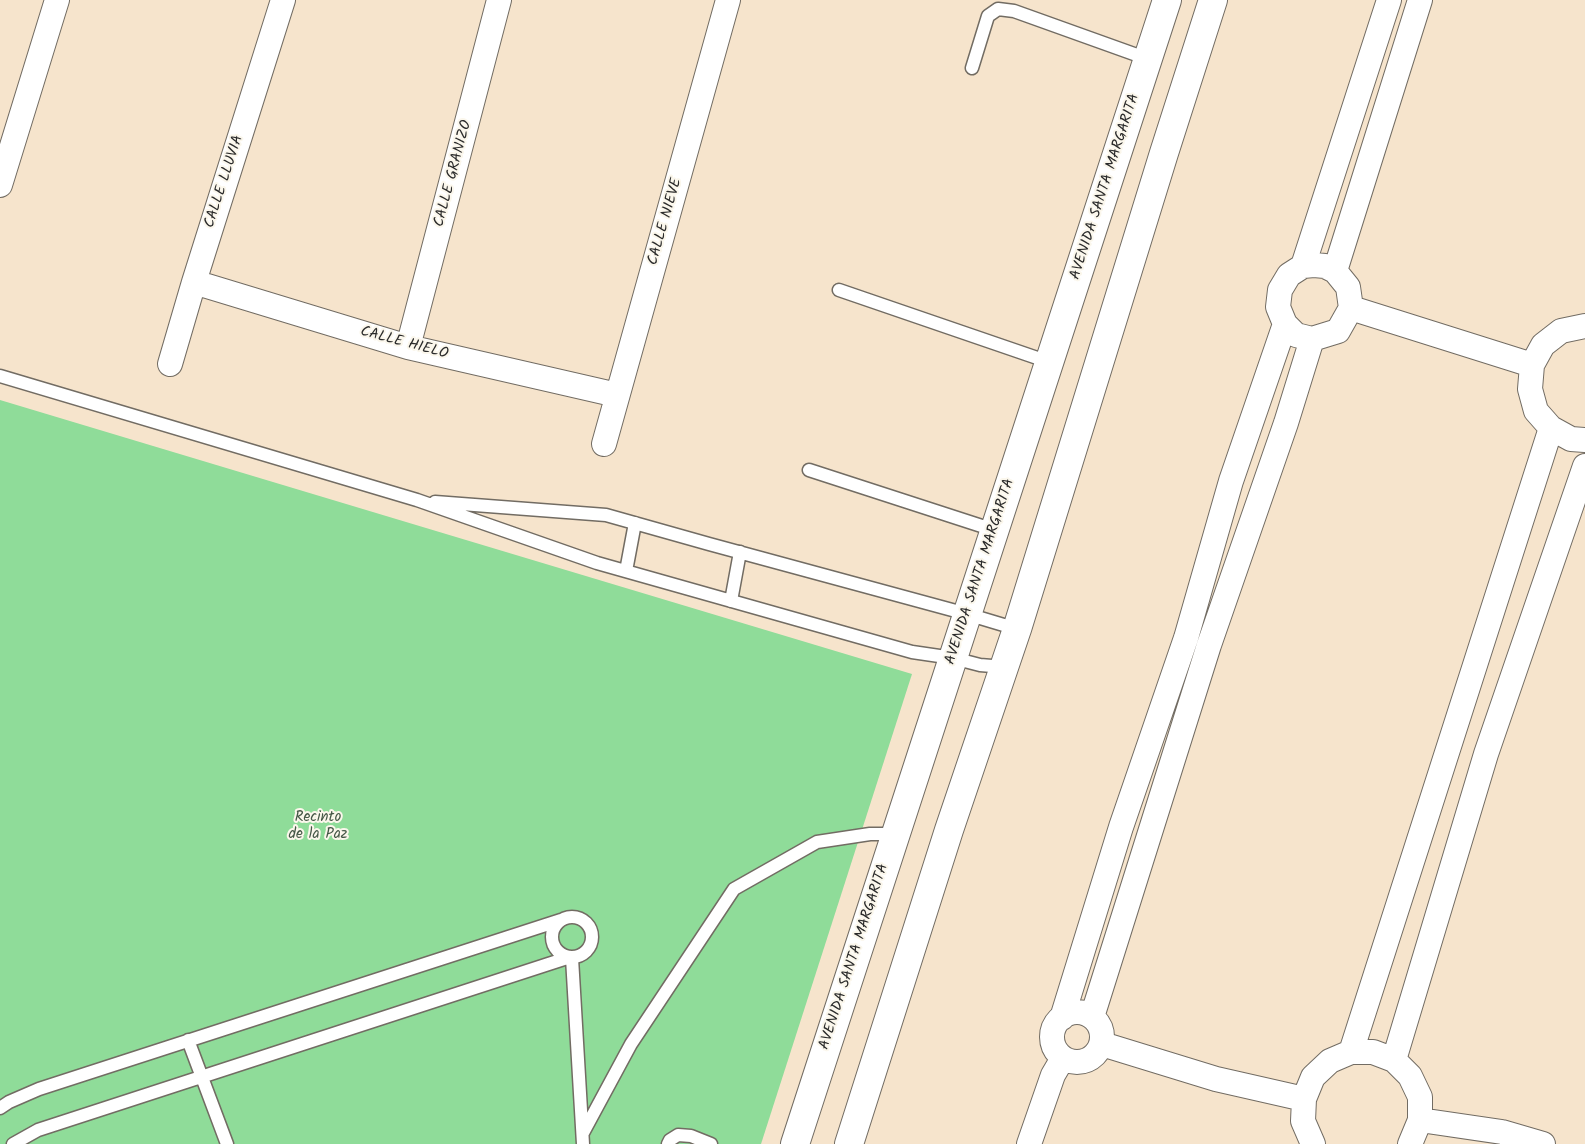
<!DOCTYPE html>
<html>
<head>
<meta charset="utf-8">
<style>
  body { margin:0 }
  canvas { display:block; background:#f6e4cc }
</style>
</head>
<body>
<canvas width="1585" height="1144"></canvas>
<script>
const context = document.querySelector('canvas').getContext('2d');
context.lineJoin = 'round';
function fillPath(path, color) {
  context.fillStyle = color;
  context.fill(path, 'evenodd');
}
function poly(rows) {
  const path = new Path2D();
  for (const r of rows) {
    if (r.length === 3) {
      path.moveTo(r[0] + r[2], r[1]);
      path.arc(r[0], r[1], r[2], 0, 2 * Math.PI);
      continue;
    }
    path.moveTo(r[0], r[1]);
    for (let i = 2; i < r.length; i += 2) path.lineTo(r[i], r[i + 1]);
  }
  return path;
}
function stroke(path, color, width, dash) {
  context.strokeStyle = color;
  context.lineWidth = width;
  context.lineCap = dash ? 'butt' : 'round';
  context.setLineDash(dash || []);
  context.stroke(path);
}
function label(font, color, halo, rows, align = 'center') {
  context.font = font + ' Kalam,sans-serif';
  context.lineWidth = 4;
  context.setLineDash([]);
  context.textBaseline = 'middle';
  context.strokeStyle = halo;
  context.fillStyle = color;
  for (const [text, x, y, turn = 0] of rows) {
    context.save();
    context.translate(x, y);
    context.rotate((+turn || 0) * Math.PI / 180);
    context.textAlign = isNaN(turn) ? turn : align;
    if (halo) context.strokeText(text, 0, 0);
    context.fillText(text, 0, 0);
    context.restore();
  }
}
fillPath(poly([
  [0,400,912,674,761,1144,0,1144]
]), '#8fdc99');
const lane = poly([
  [972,68,988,16,998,9,1014,11,1148,59],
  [839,290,1049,362],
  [0,376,417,500,597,563,912,652,953,658,980,665,1004,667],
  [809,470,994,530],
  [435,502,606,515,709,544,967,614,1017,629],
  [626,571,635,523],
  [731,601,740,552],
  [572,937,20],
  [572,958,583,1144],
  [188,1040,227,1144],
  [0,1108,9,1102,39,1089,561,920],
  [583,1133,631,1044,734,889,817,842,870,834,895,834],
  [13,1144,38,1130,567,958],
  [668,1144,670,1140,678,1135,691,1136,711,1144]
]);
const street = poly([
  [0,185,57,0],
  [1303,266,1389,0],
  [1335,271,1420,0],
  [194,282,408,347,617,395],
  [1351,308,1532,365],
  [1585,326,1561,331,1543,345,1532,365,1530,389,1536,411,1551,428,1571,439,1585,440],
  [408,347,499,0],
  [170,364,194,282,283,0],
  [604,444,728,0],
  [1077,1037,25],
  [1092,1017,1209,645,1286,423,1312,339],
  [1062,1018,1121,827,1186,638,1231,481,1285,324,1278,307,1280,290,1289,275,1303,266,1314,265,1325,266,1335,271,1348,287,1351,308,1338,331,1312,339,1296,335,1285,324],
  [1102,1044,1216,1079,1304,1099],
  [1351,1052,1551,428],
  [1394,1060,1486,754,1585,466],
  [1420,1120,1502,1132,1543,1144],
  [1029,1144,1053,1075,1063,1058],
  [1313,1144,1303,1121,1304,1099,1313,1077,1330,1061,1351,1052,1373,1052,1394,1060,1410,1076,1420,1097,1420,1120,1410,1144]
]);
const secondary = poly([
  [795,1144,1167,0],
  [849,1144,949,830,1017,629,1164,153,1213,0]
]);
stroke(lane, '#726c63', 15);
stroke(street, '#726c63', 26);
stroke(secondary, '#726c63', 30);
stroke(lane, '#fff', 12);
stroke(street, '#fff', 24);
stroke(secondary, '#fff', 28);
label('15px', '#2b2b2b', '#fbf7ec', [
  ["CALLE GRANIZO",454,174,-75],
  ["CALLE LLUVIA",225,182,-72],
  ["AVENIDA SANTA MARGARITA",1106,187,-72],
  ["CALLE NIEVE",666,222,-74],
  ["CALLE HIELO",404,344,15],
  ["AVENIDA SANTA MARGARITA",981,572,-72],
  ["AVENIDA SANTA MARGARITA",855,957,-72]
]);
label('15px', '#445746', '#fbf7ec', [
  ["Recinto",318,818],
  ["de la Paz",318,835]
]);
</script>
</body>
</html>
